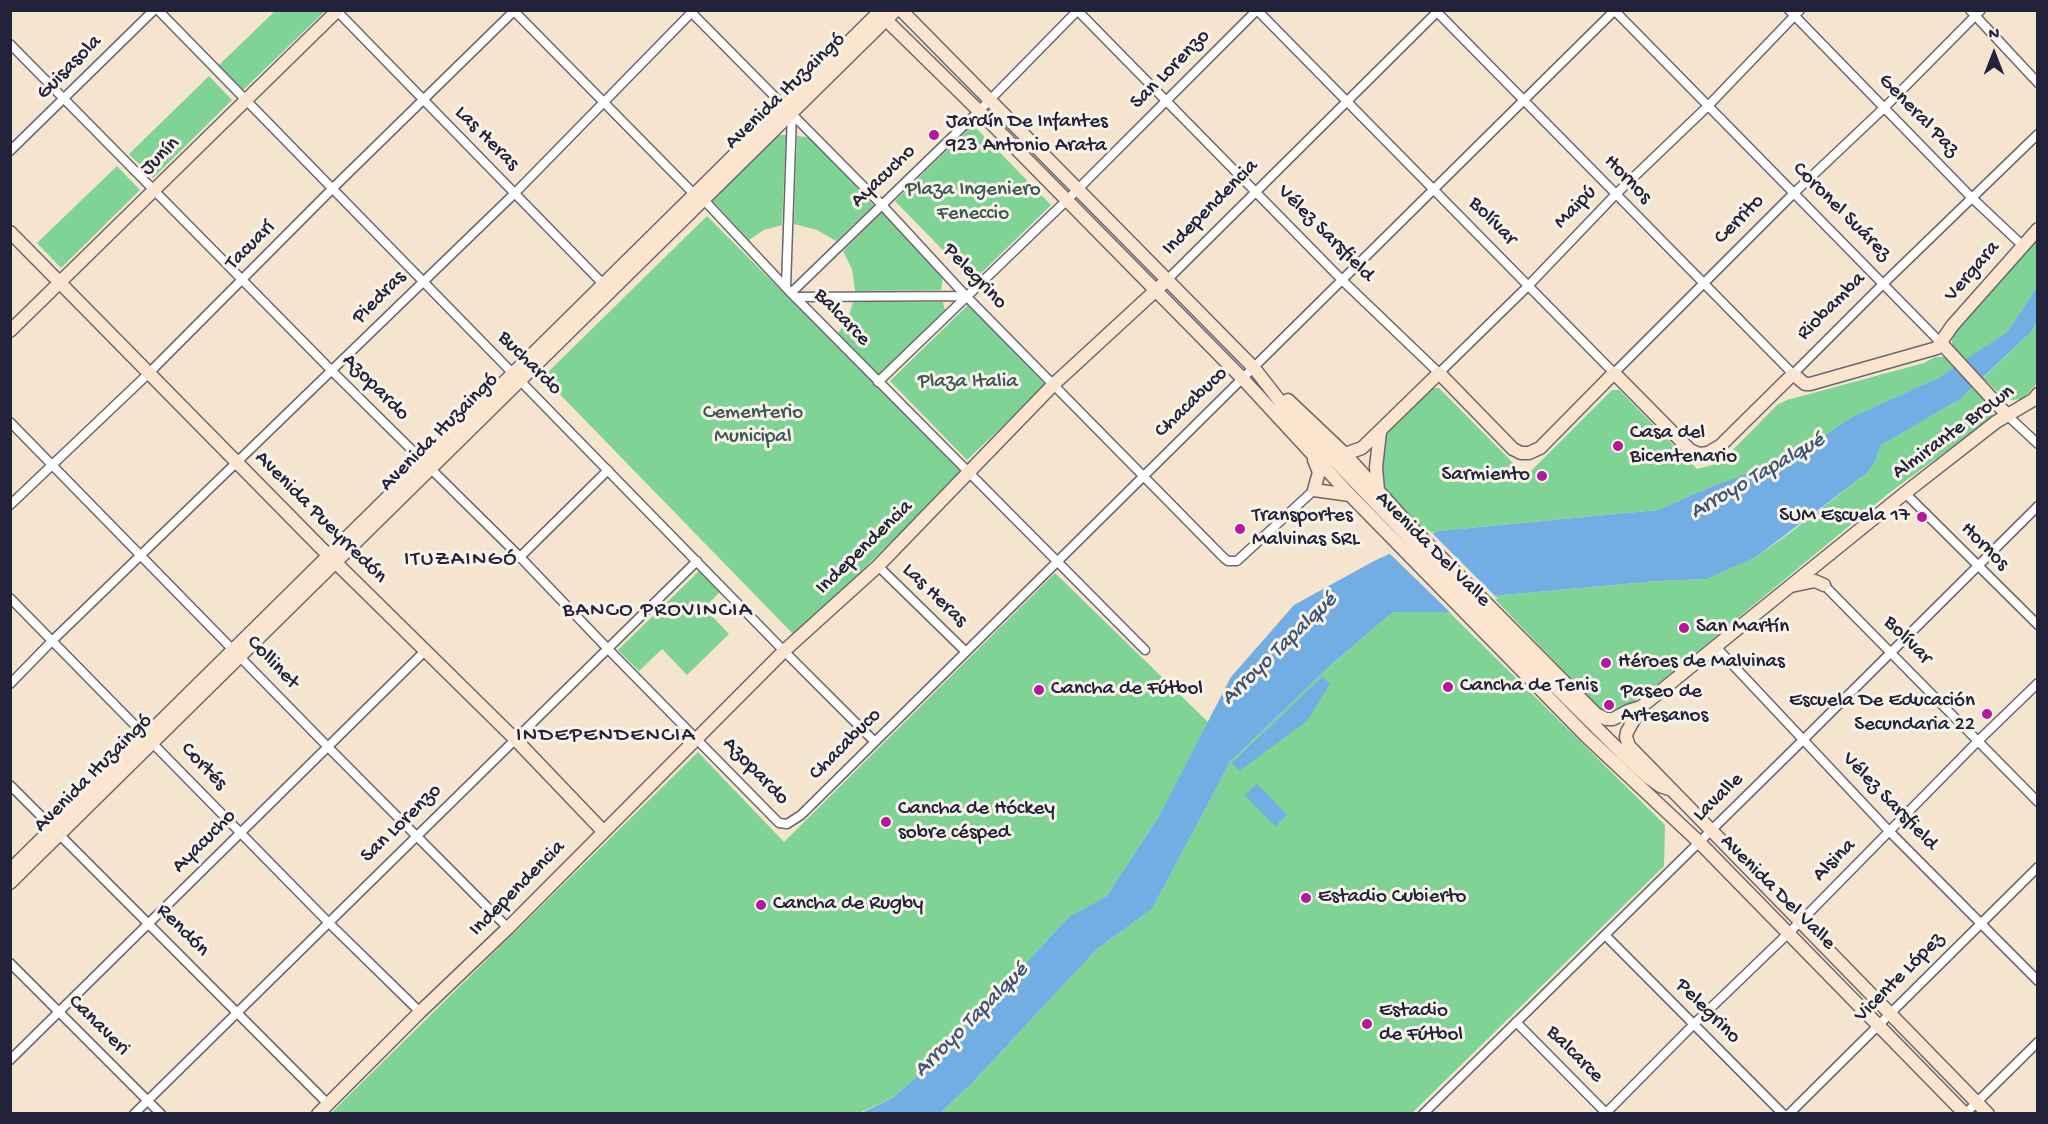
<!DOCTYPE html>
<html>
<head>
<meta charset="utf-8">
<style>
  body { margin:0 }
  #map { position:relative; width:2048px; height:1124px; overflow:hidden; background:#f5e5cf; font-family:"Gochi Hand",sans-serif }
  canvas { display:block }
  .frame { position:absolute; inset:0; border:12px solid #22223b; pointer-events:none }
  .north { position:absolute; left:1964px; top:24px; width:60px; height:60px; -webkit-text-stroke:4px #f7f3e8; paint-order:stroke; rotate:0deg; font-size:16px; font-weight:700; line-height:24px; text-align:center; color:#22223b }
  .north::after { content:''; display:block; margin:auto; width:21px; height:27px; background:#22223b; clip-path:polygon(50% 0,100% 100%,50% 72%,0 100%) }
</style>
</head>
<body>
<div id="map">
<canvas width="2048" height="1124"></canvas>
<div class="frame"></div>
<div class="north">N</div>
</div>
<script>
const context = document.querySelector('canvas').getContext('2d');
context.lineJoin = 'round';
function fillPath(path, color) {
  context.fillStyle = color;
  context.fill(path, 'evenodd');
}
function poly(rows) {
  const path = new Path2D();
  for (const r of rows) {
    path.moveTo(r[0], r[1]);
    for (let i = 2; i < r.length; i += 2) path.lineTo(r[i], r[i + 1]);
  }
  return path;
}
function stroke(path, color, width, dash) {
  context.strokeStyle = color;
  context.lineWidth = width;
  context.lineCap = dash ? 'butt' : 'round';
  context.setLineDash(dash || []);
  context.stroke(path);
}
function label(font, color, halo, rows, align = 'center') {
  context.font = font + ' "Gochi Hand",sans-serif';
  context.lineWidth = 6;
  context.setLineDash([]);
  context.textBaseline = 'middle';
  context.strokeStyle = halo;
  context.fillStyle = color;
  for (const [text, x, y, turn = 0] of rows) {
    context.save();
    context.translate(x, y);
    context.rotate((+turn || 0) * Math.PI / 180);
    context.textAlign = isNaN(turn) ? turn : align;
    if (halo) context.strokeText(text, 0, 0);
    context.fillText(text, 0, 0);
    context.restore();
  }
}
fillPath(poly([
  [322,11,324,12,243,90,219,65,275,11],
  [209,76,232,100,153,178,129,154],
  [973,125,1051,205,973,281,895,201],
  [776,135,786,135,782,225,764,230,749,240,712,200],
  [797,136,808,137,874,205,836,241,817,230,794,224],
  [117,166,140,190,61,268,37,243],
  [882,212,943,277,941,290,855,291,852,269,843,251],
  [707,216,962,472,795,636,543,377],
  [2037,240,2037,287,2007,332,1966,360,1954,348,1952,343,1953,335,1957,328],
  [853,302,943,302,945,310,878,375,838,333,848,319],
  [968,305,1046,385,967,460,890,381],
  [2037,321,2037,383,2023,399,2010,400,2003,397,1983,378,2031,332],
  [1935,357,1944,357,1954,368,1938,378,1852,417,1801,451,1736,479,1713,486,1658,510,1438,531,1428,534,1382,485,1379,464,1384,436,1431,388,1439,388,1523,473,1532,470,1612,390,1619,390,1697,469,1720,463,1777,405,1787,400,1924,363],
  [1973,387,1991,406,1993,417,1889,493,1674,671,1615,716,1605,714,1492,596,1658,581,1707,579,1756,557,1787,535,1867,473,1876,460,1880,446,1960,399],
  [699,571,720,592,704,608,729,634,687,675,662,649,639,671,618,650],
  [1055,573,1208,722,1159,816,1107,896,1070,916,926,1069,891,1099,859,1113,331,1113,698,752,784,842],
  [1393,612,1449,612,1665,825,1664,866,1412,1113,940,1113,971,1084,1097,949,1152,909,1230,762,1333,663]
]), '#7ed395');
fillPath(poly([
  [2037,287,2037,321,2031,332,1960,399,1880,446,1876,460,1867,473,1756,557,1707,579,1658,581,1492,596,1458,612,1393,612,1333,663,1230,762,1152,909,1097,949,971,1084,940,1113,859,1114,891,1099,926,1069,1070,916,1107,896,1159,816,1231,677,1294,605,1374,561,1438,531,1658,510,1713,486,1736,478,1801,451,1852,417,1938,378,2007,332],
  [1322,677,1330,684,1307,721,1239,771,1232,763],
  [1257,784,1287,815,1275,826,1245,795]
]), '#72ade3');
fillPath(poly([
  [1429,530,1498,599,1493,599,1459,615,1453,615,1387,551]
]), '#f5e5cf');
const street = poly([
  [158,10,784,651,874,741],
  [336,10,606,287],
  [513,10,694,194,704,200,791,293,1145,650],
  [689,10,881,204,966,296,1224,558,1228,561,1237,561,1314,490],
  [1077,10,1343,281,1439,373,1528,286,1616,194,1708,106,1800,10],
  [1257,10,1614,373,1794,193,1885,107,1981,10],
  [1435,10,1793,374,1884,283,2038,134],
  [1614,10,1941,343],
  [1789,10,1971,197,2022,245],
  [1970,10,2038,83],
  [10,44,332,371,520,557,607,648,779,823,787,824,801,815,1615,10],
  [10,151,154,10],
  [1167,280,1439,10],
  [786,287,792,113],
  [791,293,979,111,1078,10],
  [795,297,966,296],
  [878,382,1067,200,1257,10],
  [2008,416,2038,444],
  [10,422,327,746,508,928],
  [1905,493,2038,625],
  [10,505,149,373,333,188,515,10],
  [520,557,608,470],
  [878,566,966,652],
  [1824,585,2038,802],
  [10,598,328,922,420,1012],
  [1716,647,1889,831,2038,981],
  [10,684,53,640,515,193,694,10],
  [10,785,328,1104],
  [1605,935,1783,1114],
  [10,963,161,1114],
  [1516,1022,1607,1114],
  [10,1060,426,650],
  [134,1114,697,561],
  [1423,1114,1802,741,2038,506],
  [1605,1114,1694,1024,1801,921,1978,741,2038,683],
  [1789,1114,2038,867],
  [1965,1114,2038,1042]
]);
const secondary = poly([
  [876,10,979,111,1243,379,1350,495,1586,736,1699,842,1965,1114],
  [901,10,1254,368,1290,414,1487,619,1622,753,1649,778,1660,786,1672,790],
  [10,232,328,555,516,740,603,831],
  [10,331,338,10],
  [1941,343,2008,416],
  [1288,400,1345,454,1411,527,1596,714,1606,719,1613,719,1628,711,1641,707,1905,493,1996,422,2033,400,2038,394],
  [1345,454,1362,448,1439,373,1513,449,1521,453,1529,453,1540,448,1614,373,1690,450,1699,454,1708,453,1720,446,1793,374,1805,384,1810,384,1937,348,1952,326,2038,229],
  [1314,460,1319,472,1314,490,1350,495],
  [1378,490,1376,467,1380,432],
  [1791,586,1815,581,1824,585],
  [1641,707,1627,732,1626,737,1629,746,1988,1114],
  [10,870,881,10],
  [10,883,896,10],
  [318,1114,420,1012,508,928,784,651,878,566,1054,384,1167,280]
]);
stroke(street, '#6c666f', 11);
stroke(secondary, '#6c666f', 15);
stroke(street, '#fff', 8);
stroke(secondary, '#fbe5cf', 12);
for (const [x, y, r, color] of [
  [934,135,6,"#b5179e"],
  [1618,446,6,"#b5179e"],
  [1542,476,6,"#b5179e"],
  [1922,517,6,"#b5179e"],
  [1240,529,6,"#b5179e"],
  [1684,628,6,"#b5179e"],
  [1606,663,6,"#b5179e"],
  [1448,687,6,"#b5179e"],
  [1039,690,6,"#b5179e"],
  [1609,705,6,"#b5179e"],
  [1987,714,6,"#b5179e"],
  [886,822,6,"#b5179e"],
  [1306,898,6,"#b5179e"],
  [761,905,6,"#b5179e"],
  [1367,1024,6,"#b5179e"]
]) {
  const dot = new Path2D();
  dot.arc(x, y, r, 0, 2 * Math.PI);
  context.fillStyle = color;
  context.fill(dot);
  stroke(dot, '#f7f3e8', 2);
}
label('21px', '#22223b', '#f7f3e8', [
  ["Guisasola",70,68,-45],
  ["San Lorenzo",1171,70,-45],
  ["Avenida Ituzaingó",786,92,-44],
  ["General Paz",1918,116,46],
  ["Las Heras",486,139,45],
  ["Junín",161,157,-45],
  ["Ayacucho",884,177,-44],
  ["Hornos",1627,180,46],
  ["Independencia",1211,208,-45],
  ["Maipú",1576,208,-46],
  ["Coronel Suárez",1841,212,45],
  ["Cerrito",1740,220,-45],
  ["Bolívar",1492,222,45],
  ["Vélez Sarsfield",1325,234,45],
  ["Tacuarí",251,246,-45],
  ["Vergara",1973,272,-49],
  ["Pelegrino",974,277,46],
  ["Piedras",380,298,-45],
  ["Riobamba",1832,307,-45],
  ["Balcarce",841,318,46],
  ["Buchardo",529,364,45],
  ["Azopardo",375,388,45],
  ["Chacabuco",1192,403,-44],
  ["Avenida Ituzaingó",440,433,-45],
  ["Almirante Brown",1954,433,-36],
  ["Avenida Pueyrredón",320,518,45],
  ["Hornos",1984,547,45],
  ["Independencia",865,548,-44],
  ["Avenida Del Valle",1432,550,45],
  ["Las Heras",934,596,44],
  ["Bolívar",1907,641,45],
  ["Collinet",272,663,46],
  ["Chacabuco",846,745,-45],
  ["Cortés",203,767,46],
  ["Azopardo",755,772,46],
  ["Avenida Ituzaingó",94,774,-45],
  ["Lavalle",1719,798,-44],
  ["Vélez Sarsfield",1889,802,46],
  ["San Lorenzo",402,824,-44],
  ["Ayacucho",205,842,-45],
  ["Alsina",1835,861,-45],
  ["Independencia",518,889,-45],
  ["Avenida Del Valle",1777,893,45],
  ["Rendón",182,931,45],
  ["Vicente López",1900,978,-45],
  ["Pelegrino",1707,1012,45],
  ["Canaveri",98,1026,45],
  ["Balcarce",1574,1055,45]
]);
label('21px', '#22223b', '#f7f3e8', [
  ["Jardín De Infantes",946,123],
  ["923 Antonio Arata",946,147],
  ["Casa del",1630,434],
  ["Bicentenario",1630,458],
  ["Sarmiento",1530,476,"right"],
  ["Transportes",1252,517],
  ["Malvinas SRL",1252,541],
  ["SUM Escuela 17",1910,517,"right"],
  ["San Martín",1696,628],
  ["Héroes de Malvinas",1618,663],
  ["Cancha de Tenis",1460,687],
  ["Cancha de Fútbol",1051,690],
  ["Paseo de",1621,693],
  ["Artesanos",1621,717],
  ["Escuela De Educación",1975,702,"right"],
  ["Secundaria 22",1975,726,"right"],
  ["Cancha de Hóckey",898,810],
  ["sobre césped",898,834],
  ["Estadio Cubierto",1318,898],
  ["Cancha de Rugby",773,905],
  ["Estadio",1379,1012],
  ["de Fútbol",1379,1036]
], 'left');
label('21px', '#3e5756', '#f7f3e8', [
  ["Plaza Ingeniero",973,191],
  ["Feneccio",973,215],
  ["Plaza Italia",968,383],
  ["Cementerio",753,414],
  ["Municipal",753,438]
]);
label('italic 22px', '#3e5376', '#f7f3e8', [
  ["Arroyo Tapalqué",1758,477,-30],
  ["Arroyo Tapalqué",1280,650,-44],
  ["Arroyo Tapalqué",972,1021,-45]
]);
context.letterSpacing = '1.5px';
label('22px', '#22223b', '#f7f3e8', [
  ["ITUZAINGÓ",461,561],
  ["BANCO PROVINCIA",658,612],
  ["INDEPENDENCIA",606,737]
]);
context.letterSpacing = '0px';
</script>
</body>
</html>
